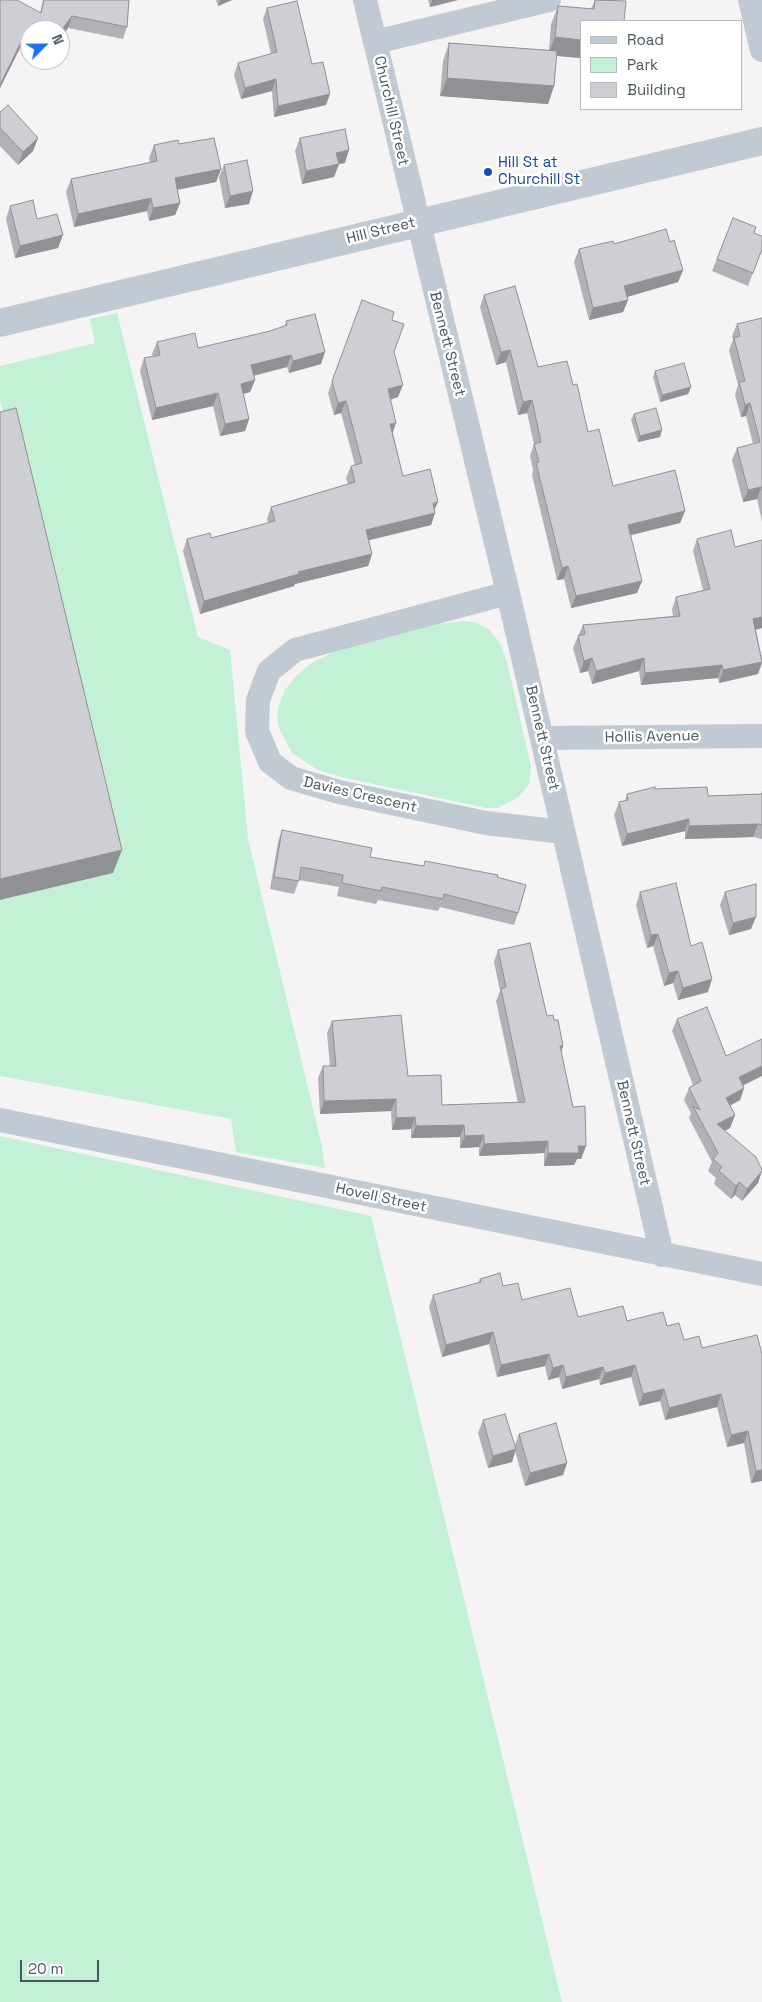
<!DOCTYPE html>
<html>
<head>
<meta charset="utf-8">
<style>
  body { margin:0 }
  #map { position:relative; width:762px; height:2002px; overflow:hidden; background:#f5f3f3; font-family:"Space Grotesk",sans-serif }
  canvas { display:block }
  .legend { position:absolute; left:580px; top:20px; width:162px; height:90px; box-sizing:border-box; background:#fff; border:1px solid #b7bbc0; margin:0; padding:6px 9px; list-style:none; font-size:15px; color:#4a5661 }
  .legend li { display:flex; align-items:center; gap:10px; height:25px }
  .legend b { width:25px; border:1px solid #b7bbc0 }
  .north { position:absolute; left:20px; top:20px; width:50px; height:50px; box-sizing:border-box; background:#fff; border:1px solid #b7bbc0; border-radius:50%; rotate:67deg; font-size:14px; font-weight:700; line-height:20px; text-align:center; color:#4a5661 }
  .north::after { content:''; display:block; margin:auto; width:18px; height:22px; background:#1a73e8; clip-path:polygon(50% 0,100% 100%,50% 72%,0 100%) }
  .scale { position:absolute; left:20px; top:1960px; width:79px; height:22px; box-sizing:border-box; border:2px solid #4a5661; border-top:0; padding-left:6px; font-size:15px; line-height:18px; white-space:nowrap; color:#4a5661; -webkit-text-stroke:4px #fff; paint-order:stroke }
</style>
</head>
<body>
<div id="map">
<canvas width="762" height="2002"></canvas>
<ul class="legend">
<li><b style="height:6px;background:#c1cad2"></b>Road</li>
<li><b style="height:14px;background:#c3f1d5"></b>Park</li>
<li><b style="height:14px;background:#cdcfd5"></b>Building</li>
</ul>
<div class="north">N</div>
<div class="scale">20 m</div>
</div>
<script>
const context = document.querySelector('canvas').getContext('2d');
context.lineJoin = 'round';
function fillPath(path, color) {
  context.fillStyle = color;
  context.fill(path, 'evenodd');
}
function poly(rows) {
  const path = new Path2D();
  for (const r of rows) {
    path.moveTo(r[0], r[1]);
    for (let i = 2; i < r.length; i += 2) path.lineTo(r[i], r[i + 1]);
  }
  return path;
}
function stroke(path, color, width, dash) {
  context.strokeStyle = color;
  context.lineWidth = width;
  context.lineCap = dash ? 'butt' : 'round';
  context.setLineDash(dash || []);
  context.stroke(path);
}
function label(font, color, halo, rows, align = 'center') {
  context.font = font + ' "Space Grotesk",sans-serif';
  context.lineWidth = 5;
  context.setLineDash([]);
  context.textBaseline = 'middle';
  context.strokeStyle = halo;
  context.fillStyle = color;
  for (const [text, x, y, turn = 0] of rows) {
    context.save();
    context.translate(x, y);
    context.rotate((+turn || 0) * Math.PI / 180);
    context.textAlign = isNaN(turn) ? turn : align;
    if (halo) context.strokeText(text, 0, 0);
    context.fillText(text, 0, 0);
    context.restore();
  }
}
fillPath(poly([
  [117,313,198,637,230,650,248,839,322,1146,325,1168,236,1152,231,1119,0,1076,0,900,113,873,0,401,0,366,95,343,90,319],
  [462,621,474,622,489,629,500,643,507,662,531,766,529,784,519,797,497,808,486,808,345,778,318,770,292,753,279,728,277,718,279,705,285,690,295,677,310,664,335,651,439,624],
  [0,1136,371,1216,562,2002,0,2002]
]), '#c3f1d5');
stroke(poly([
  [365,0,508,593,662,1255],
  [750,0,762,50],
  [375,42,549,0],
  [508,593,295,650,269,671,258,700,257,731,270,762,291,778,339,792,486,823,563,832],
  [542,738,762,736],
  [0,1120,762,1274]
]), '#c1cad2', 24);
stroke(poly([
  [0,323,762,141]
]), '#c1cad2', 28);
fillPath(poly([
  [0,0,40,13,43,0,129,0,127,27,123,39,68,28,60,39,60,30,30,30,30,56,20,48,0,88],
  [216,0,232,0,218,6],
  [428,0,458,0,430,7],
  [595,0,617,0,581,21,581,58,556,56,554,86,548,104,440,96,443,61,449,43,549,50,551,24,558,6,591,9],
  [267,8,312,64,326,105,274,117,272,91,241,99,234,75,238,63,271,54,263,19],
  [35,60,43,60,40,64],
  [0,112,38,138,33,151,18,165,0,146],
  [300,138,345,163,339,164,334,177,302,184,295,151],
  [179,144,221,169,216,182,177,190,180,203,175,215,149,221,147,211,74,227,66,192,71,179,150,163,149,158,154,145],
  [224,165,249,204,225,208,219,177],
  [10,206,58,248,15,258,6,219],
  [733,218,754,233,762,250,748,286,712,271],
  [670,242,683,270,678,282,627,297,628,300,623,312,589,320,574,262,579,249,614,244],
  [484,295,538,367,573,385,588,432,613,486,685,511,680,523,630,535,642,581,637,593,571,608,564,579,557,580,532,475,533,470,530,456,534,444,527,413,518,415,506,362,496,365,480,307],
  [362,300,392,320,394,353,398,397,390,400,393,433,403,476,435,510,435,513,431,525,369,540,372,554,368,566,295,584,294,586,200,614,183,551,187,539,211,538,268,523,267,519,271,507,348,484,346,478,351,466,355,465,341,413,334,415,328,393],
  [762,318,762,521,757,499,743,502,732,460,737,448,753,444,746,416,741,417,735,395,738,385,729,350,733,340,732,336,737,324],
  [286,321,321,364,289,373,287,367,254,376,255,380,250,392,243,394,249,419,245,431,220,436,213,406,152,420,140,371,144,358,153,356,152,354,157,342,198,348,270,331,285,326],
  [655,371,691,387,688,394,660,402,653,377],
  [634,414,660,437,638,442,631,420],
  [697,539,735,547,762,540,762,628,756,630,762,659,762,663,758,674,719,683,718,678,641,685,639,671,592,684,588,671,580,673,573,648,583,625,673,616,672,609,676,597,703,590,693,551],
  [655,789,708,796,761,794,762,791,762,839,753,837,685,839,685,831,622,846,614,815,619,802,625,801,627,794],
  [282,830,370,857,423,866,425,861,497,877,518,913,514,925,440,907,438,911,378,900,376,904,337,896,339,887,299,880,294,894,270,889,278,842],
  [640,892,691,946,708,992,678,1000,673,983,664,986,653,946,647,948,636,905],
  [725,892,751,929,729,935,720,905],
  [498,950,547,1016,563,1046,561,1052,573,1107,586,1146,581,1159,577,1159,574,1165,544,1166,544,1153,479,1156,479,1147,460,1148,460,1137,411,1138,411,1129,392,1130,391,1111,320,1114,318,1078,323,1066,330,1066,327,1033,332,1021,408,1076,442,1105,518,1103,496,1001,500,991,494,962],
  [677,1019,726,1056,744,1088,740,1100,730,1106,735,1115,730,1128,725,1131,758,1183,742,1201,735,1195,731,1199,714,1184,716,1178,708,1171,712,1162,689,1118,691,1113,684,1100,689,1088,693,1085,672,1031],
  [480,1279,503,1286,522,1300,578,1317,627,1321,667,1326,684,1340,702,1348,757,1335,762,1481,751,1483,744,1443,727,1447,717,1407,665,1420,660,1401,639,1406,631,1377,600,1385,599,1379,562,1389,559,1377,548,1380,545,1366,497,1377,489,1344,442,1357,429,1307,433,1295,478,1283],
  [483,1420,515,1445,519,1434,567,1463,563,1475,525,1486,515,1451,512,1462,488,1468,478,1433]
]), '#b0b2b7');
fillPath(poly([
  [220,0,232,0,218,6],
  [432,0,458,0,430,7],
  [72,16,68,28,60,39,60,32],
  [24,36,20,48,0,88,0,85],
  [555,37,581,40,581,58,548,55],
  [447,78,554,86,548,104,440,96],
  [276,79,272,91,241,99,245,88],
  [330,94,326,105,274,117,278,106],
  [38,138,33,151,18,165,23,152],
  [349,150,345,163,332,165,336,153],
  [339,164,334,177,302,184,306,171],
  [221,169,216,182,170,191,175,178],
  [253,191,249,204,225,208,230,196],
  [151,198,147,211,74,227,78,214],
  [180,203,175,215,149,221,153,208],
  [63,235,58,248,15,258,20,246],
  [683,270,678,282,620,299,624,286],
  [628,300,623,312,589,320,593,308],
  [510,350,506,362,496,365,501,352],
  [325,352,321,364,289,373,293,361],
  [291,355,287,367,247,377,251,365],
  [255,380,250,392,236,396,241,384],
  [403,385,398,397,383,402,388,389],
  [691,387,688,394,660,402,662,395],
  [218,393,213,406,152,420,156,408],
  [532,400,527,413,518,415,523,402],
  [346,401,341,413,334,415,338,403],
  [750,403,746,416,741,417,745,405],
  [249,419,245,431,220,436,225,424],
  [396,423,392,435,390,424],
  [662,430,660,437,638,442,640,436],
  [761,487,757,499,743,502,748,490],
  [438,502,433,513,435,513,431,525,362,542,366,530],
  [685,511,680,523,623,537,628,525],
  [372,554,368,566,295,584,294,586,200,614,204,601,298,572],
  [568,566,564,579,557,580,562,568],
  [642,581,637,593,571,608,576,596],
  [762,617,762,628,749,631,753,619],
  [592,658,588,671,580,673,584,661],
  [644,658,639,671,592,684,596,671],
  [762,662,758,674,719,683,723,670],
  [722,665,718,678,641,685,645,673],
  [689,819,685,831,622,846,627,834],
  [758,824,753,837,685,839,689,826],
  [122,850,113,873,0,900,0,879],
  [756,917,751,929,729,935,733,923],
  [658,934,653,946,647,948,651,935],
  [678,971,673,983,664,986,669,973],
  [712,979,708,992,678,1000,683,988],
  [560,1046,563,1046,559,1058],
  [762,1066,762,1076,734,1090,739,1077],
  [744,1088,740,1100,721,1110,726,1098],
  [396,1099,391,1111,320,1114,324,1101],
  [735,1115,730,1128,713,1137,717,1124],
  [415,1117,411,1129,392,1130,396,1118],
  [464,1125,460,1137,411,1138,416,1126],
  [484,1135,479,1147,460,1148,465,1136],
  [548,1141,544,1153,479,1156,484,1144],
  [578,1146,586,1146,581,1159,577,1159,574,1165,544,1166,548,1153],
  [762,1171,758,1183,742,1201,747,1189],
  [739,1182,735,1195,731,1199,736,1186],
  [493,1332,489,1344,442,1357,446,1345],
  [549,1354,545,1366,497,1377,501,1365],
  [563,1365,559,1377,548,1380,553,1368],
  [635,1365,631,1377,600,1385,605,1373],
  [603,1367,599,1379,562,1389,566,1377],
  [664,1389,660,1401,639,1406,643,1394],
  [721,1394,717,1407,665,1420,669,1408],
  [748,1431,744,1443,727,1447,731,1435],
  [516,1449,512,1462,488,1468,493,1456],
  [567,1463,563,1475,525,1486,530,1473],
  [762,1470,762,1481,751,1483,756,1471]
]), '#909195');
const building = poly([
  [0,0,17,0,41,13,44,0,129,0,127,27,72,16,60,32,60,30,30,30,30,40,24,36,0,85,0,0],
  [595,0,626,1,624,21,581,21,581,40,555,37,558,6,594,9,595,0],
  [297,1,312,64,323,62,330,94,278,106,276,79,245,88,238,63,277,52,267,8,297,1],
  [449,43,557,51,554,86,447,78,449,43],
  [8,105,38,138,23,152,0,128,0,112,8,105],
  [345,129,349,150,336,153,339,164,306,171,300,138,345,129],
  [214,138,221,169,175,178,180,203,153,208,151,198,78,214,71,179,157,161,154,145,178,140,179,144,214,138],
  [247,160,253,191,230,196,224,165,247,160],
  [33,200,37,219,57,214,63,235,20,246,10,206,33,200],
  [733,218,756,227,754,233,762,236,762,249,753,273,717,259,733,218],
  [666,229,670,242,674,240,683,270,624,286,628,300,593,308,579,249,613,241,614,244,666,229],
  [515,286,538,367,567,361,573,385,577,384,588,432,599,429,613,486,675,470,685,511,628,525,642,581,576,596,568,566,562,568,536,463,539,462,534,444,541,442,532,400,523,402,510,350,501,352,484,295,515,286],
  [362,300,394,312,392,320,404,324,394,352,403,385,388,389,396,423,390,424,403,476,430,469,438,502,433,503,435,513,366,530,372,554,298,572,299,574,204,601,187,539,210,533,211,538,275,521,271,507,355,482,351,466,362,463,346,401,338,403,332,381,362,300],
  [315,314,325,352,293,361,291,355,251,365,255,380,241,384,249,419,225,424,218,393,156,408,144,358,160,355,157,342,195,333,198,348,270,331,287,325,286,321,315,314],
  [762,318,762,491,761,487,748,490,737,448,760,442,750,403,745,405,739,382,745,381,734,338,740,336,737,324,762,318],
  [684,363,691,387,662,395,655,371,684,363],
  [16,408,122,850,0,879,0,412,16,408],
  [656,408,662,430,640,436,634,414,656,408],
  [731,530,735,547,762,540,762,617,753,619,762,662,723,670,722,665,645,673,644,658,596,671,592,658,584,661,578,636,585,634,583,625,680,616,676,597,710,589,697,539,731,530],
  [655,787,655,789,707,787,708,796,762,794,762,793,762,825,758,824,689,826,689,819,627,834,619,802,628,800,627,794,655,787],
  [282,830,372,848,370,857,424,866,425,861,498,875,497,877,526,885,518,913,444,894,443,899,382,887,381,891,342,883,343,875,301,867,299,881,274,877,282,830],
  [676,883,691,946,702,942,712,979,683,988,678,971,669,973,658,934,651,935,640,892,676,883],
  [756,884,756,917,733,923,725,892,756,884],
  [530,943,547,1016,553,1015,554,1020,558,1020,563,1046,560,1046,573,1107,585,1106,586,1146,578,1146,579,1153,548,1153,548,1141,484,1144,484,1135,465,1136,464,1125,416,1126,415,1117,396,1118,396,1099,324,1101,323,1066,336,1066,332,1021,401,1015,408,1076,441,1075,442,1105,525,1102,501,989,506,987,498,950,530,943],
  [707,1007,726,1056,762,1039,762,1066,739,1077,744,1088,726,1098,735,1115,717,1124,756,1157,762,1170,762,1171,747,1189,739,1182,736,1186,719,1171,722,1167,713,1159,718,1153,693,1106,700,1110,689,1088,701,1081,677,1019,707,1007],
  [500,1273,503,1286,518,1283,522,1300,570,1288,578,1317,623,1306,627,1321,663,1312,667,1326,679,1323,684,1340,699,1336,702,1348,757,1335,762,1354,762,1470,756,1471,748,1431,731,1435,721,1394,669,1408,664,1389,643,1394,635,1365,605,1373,603,1367,566,1377,563,1365,553,1368,549,1354,501,1365,493,1332,446,1345,433,1295,481,1282,480,1279,500,1273],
  [505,1414,516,1449,493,1456,483,1420,505,1414],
  [556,1423,567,1463,530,1473,519,1434,556,1423]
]);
fillPath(building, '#cdcfd5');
stroke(building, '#909195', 1);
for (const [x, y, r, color] of [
  [488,172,5,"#1a4fb4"]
]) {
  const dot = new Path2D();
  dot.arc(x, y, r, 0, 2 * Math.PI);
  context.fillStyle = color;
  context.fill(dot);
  stroke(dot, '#fff', 2);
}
label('15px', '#4a5661', '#fff', [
  ["Churchill Street",391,111,77],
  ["Hill Street",381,231,-14],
  ["Bennett Street",447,344,76],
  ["Hollis Avenue",652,737,-1],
  ["Bennett Street",542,738,77],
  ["Davies Crescent",360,795,13],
  ["Bennett Street",633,1133,77],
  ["Hovell Street",381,1198,12]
]);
label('15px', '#164399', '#fff', [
  ["Hill St at",498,163],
  ["Churchill St",498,180]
], 'left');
</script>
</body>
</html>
